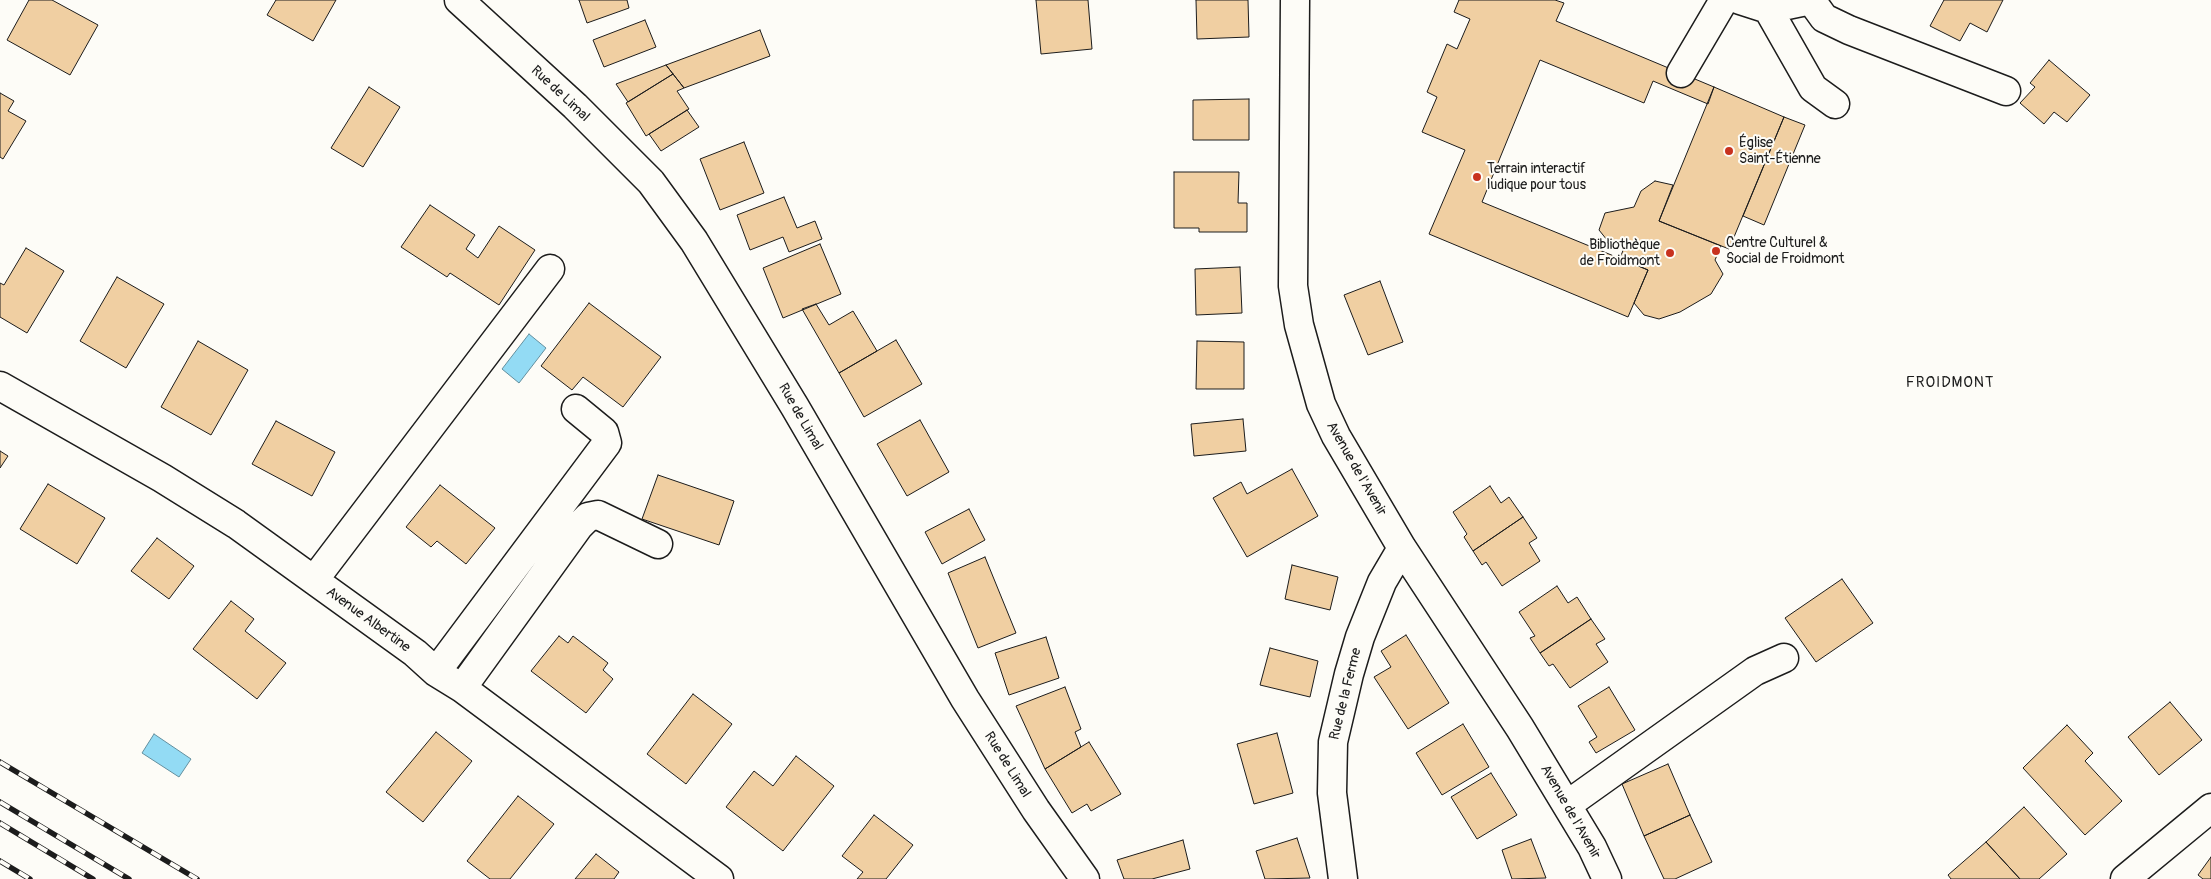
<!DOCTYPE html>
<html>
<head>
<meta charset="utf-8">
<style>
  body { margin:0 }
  canvas { display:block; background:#fdfcf7 }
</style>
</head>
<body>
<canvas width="2211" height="879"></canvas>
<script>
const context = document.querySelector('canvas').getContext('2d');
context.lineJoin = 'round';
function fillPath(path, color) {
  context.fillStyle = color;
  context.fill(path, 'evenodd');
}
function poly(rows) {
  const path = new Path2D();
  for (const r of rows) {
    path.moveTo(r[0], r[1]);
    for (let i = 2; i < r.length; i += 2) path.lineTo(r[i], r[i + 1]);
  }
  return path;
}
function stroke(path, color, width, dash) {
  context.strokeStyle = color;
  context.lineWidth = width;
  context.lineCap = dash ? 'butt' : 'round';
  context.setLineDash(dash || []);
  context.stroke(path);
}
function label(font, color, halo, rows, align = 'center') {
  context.font = font + ' Pangolin,sans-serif';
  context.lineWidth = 4;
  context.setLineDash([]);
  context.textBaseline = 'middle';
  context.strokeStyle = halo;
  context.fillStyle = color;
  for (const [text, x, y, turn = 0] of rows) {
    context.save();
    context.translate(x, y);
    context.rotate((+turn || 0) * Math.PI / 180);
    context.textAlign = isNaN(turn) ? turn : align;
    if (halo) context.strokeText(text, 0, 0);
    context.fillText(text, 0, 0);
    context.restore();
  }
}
const water = poly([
  [529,334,546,348,519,383,502,369,529,334],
  [154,734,191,759,179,777,142,753,154,734]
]);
fillPath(water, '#93dbf4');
stroke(water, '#638f9e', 1);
const building = poly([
  [29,0,52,0,98,25,70,75,7,40,29,0],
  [276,0,336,0,313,41,267,15,276,0],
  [579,0,627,0,629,8,587,23,579,0],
  [1036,0,1088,0,1092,49,1041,54,1036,0],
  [1196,0,1248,0,1249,37,1197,39,1196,0],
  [1459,0,1555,0,1564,3,1556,21,1714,87,1708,104,1653,81,1644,103,1540,60,1482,202,1648,270,1628,317,1429,234,1465,150,1422,132,1437,97,1427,92,1447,44,1457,49,1470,19,1454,12,1459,0],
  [1944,0,2003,0,1987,32,1970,23,1960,41,1930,26,1944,0],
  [645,20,656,47,604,67,593,40,645,20],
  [760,30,770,56,684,88,666,65,760,30],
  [2049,60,2090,95,2067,122,2054,112,2044,124,2020,103,2035,87,2030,83,2049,60],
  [666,65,673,74,628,102,616,84,666,65],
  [673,74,684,88,677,91,689,109,646,136,626,103,673,74],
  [369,87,400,107,363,167,331,148,369,87],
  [1714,87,1784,117,1729,249,1659,221,1714,87],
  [0,93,14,101,8,111,26,121,3,159,0,157,0,93],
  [1249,99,1249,140,1193,140,1193,100,1249,99],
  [687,110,699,127,661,151,649,134,687,110],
  [1784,117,1805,125,1764,225,1743,216,1784,117],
  [744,142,764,193,720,210,700,159,744,142],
  [1174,172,1239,172,1238,203,1247,203,1247,232,1199,232,1199,228,1174,228,1174,172],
  [1655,181,1673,185,1659,221,1721,246,1715,260,1723,274,1711,294,1680,312,1659,319,1644,315,1634,303,1648,270,1620,258,1624,248,1611,245,1599,230,1605,213,1634,207,1641,191,1655,181],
  [784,197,797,228,815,221,822,239,789,252,783,237,750,250,737,215,784,197],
  [430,205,475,235,466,249,478,258,499,226,535,250,499,305,450,273,447,277,401,247,430,205],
  [820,244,841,294,783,318,763,268,820,244],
  [26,248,64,271,27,333,0,317,0,283,4,285,26,248],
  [1240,267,1242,313,1196,315,1195,269,1240,267],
  [117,277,164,304,126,368,80,341,117,277],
  [1380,281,1403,342,1368,355,1344,295,1380,281],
  [589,303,661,357,623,407,583,377,572,390,541,366,589,303],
  [816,304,829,325,853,311,877,351,839,373,802,309,816,304],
  [896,340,922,384,864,417,839,373,896,340],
  [198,341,248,370,211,435,161,407,198,341],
  [1197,341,1244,342,1244,389,1196,389,1197,341],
  [1243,419,1246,451,1194,456,1191,424,1243,419],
  [920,420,949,472,907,496,877,444,920,420],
  [276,421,335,452,312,496,252,464,276,421],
  [0,451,8,456,0,468,0,451],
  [1292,469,1318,516,1247,557,1213,498,1241,482,1247,494,1292,469],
  [658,475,734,501,719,545,642,519,658,475],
  [48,484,105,518,77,564,20,529,48,484],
  [440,485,495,528,466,564,437,541,431,547,406,527,440,485],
  [1490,486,1501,503,1509,497,1523,517,1473,551,1464,537,1467,534,1453,512,1490,486],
  [969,509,985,540,942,564,925,532,969,509],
  [1523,517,1537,538,1529,543,1540,561,1502,586,1486,562,1482,565,1473,551,1523,517],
  [157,538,194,566,169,599,131,571,157,538],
  [985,557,1016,633,978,648,948,573,985,557],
  [1292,565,1338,577,1330,610,1285,599,1292,565],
  [1842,579,1873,623,1816,662,1785,618,1842,579],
  [1557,586,1568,603,1577,597,1591,619,1540,653,1530,638,1535,636,1519,612,1557,586],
  [231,601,254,619,245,631,286,663,257,699,193,649,231,601],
  [1591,619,1605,639,1596,644,1608,662,1570,688,1553,664,1549,666,1540,653,1591,619],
  [1406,635,1449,703,1408,729,1374,677,1391,667,1381,651,1406,635],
  [559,636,568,643,573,636,608,663,603,670,613,679,586,713,531,671,559,636],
  [1046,637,1059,678,1009,695,995,653,1046,637],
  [1270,648,1318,661,1310,697,1260,685,1270,648],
  [1065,687,1081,729,1075,732,1081,747,1045,769,1016,706,1065,687],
  [1609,687,1635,730,1596,753,1589,742,1597,737,1578,706,1609,687],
  [693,694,732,724,686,784,647,754,693,694],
  [2170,702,2202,740,2159,775,2128,737,2170,702],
  [1463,724,1489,767,1442,795,1416,753,1463,724],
  [2067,725,2093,753,2085,761,2122,801,2085,835,2023,768,2067,725],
  [436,732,472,761,423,822,386,792,436,732],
  [1277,733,1293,793,1254,804,1237,744,1277,733],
  [1089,742,1121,794,1091,811,1087,804,1072,813,1045,769,1089,742],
  [796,756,834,786,783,851,726,807,754,771,773,786,796,756],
  [1668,764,1690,815,1644,836,1622,784,1668,764],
  [1491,773,1517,815,1477,839,1451,797,1491,773],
  [518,796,554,824,510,879,490,879,467,861,518,796],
  [2024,807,2067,854,2039,879,2020,879,1986,842,2024,807],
  [874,815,913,845,886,879,857,879,863,872,842,856,874,815],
  [1690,815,1712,862,1675,879,1664,879,1644,836,1690,815],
  [1297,838,1310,878,1265,879,1256,851,1297,838],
  [1531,839,1546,878,1512,879,1502,850,1531,839],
  [1183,840,1190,869,1152,879,1124,879,1117,860,1183,840],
  [1986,842,2020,879,1951,879,1948,875,1986,842],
  [596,854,619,872,614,879,575,879,596,854],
  [2211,857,2211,879,2203,879,2198,875,2211,857]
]);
fillPath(building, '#f0cfa2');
stroke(building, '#1c1c1c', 1);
const minor = poly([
  [459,0,575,106,651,182,694,241,795,407,965,699,1036,810,1085,879],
  [1295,0,1293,286,1299,325,1321,404,1336,436,1402,548,1520,728,1592,847,1607,879],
  [1740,0,1768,9,1811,0],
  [1811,0,1824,18,1849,30,2006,91],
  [1768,9,1813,88,1835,104],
  [1681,73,1724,0],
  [0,386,162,478,236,524,415,653,436,672,462,688,719,879],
  [314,580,550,269],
  [436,672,607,443,604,432,576,409],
  [462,688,579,526,588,517,598,515,658,544],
  [1567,805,1755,671,1784,658],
  [1343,879,1332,793,1333,742,1349,674,1360,637,1382,582,1402,548],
  [2125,879,2211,808]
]);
stroke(minor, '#1c1c1c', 31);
stroke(minor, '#fdfcf7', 28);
const rail = poly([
  [0,762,197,879],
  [0,802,129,879],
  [0,823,93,879],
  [0,861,30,879]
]);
stroke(rail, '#1c1c1c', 5.5);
stroke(rail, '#fdfcf7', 4, [11]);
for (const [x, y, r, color] of [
  [1729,151,5,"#c8321e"],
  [1477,177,5,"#c8321e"],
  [1716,251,5,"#c8321e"],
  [1670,253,5,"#c8321e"]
]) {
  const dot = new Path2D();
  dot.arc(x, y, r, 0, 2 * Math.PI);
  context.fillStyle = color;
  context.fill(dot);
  stroke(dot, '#fdfcf7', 2);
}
label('14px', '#1c1c1c', '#fdfcf7', [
  ["Rue de Limal",560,94,43],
  ["Rue de Limal",800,417,60],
  ["Avenue de l'Avenir",1356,469,60],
  ["Avenue Albertine",368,620,36],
  ["Rue de la Ferme",1346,694,-76],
  ["Rue de Limal",1007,765,58],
  ["Avenue de l'Avenir",1570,812,60]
]);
label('14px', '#1c1c1c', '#fdfcf7', [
  ["Église",1739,143],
  ["Saint-Étienne",1739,159],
  ["Terrain interactif",1487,169],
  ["ludique pour tous",1487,185],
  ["Centre Culturel &",1726,243],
  ["Social de Froidmont",1726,259],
  ["Bibliothèque",1660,245,"right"],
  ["de Froidmont",1660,261,"right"]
], 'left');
context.letterSpacing = '1px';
label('15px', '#1c1c1c', '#fdfcf7', [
  ["FROIDMONT",1950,383]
]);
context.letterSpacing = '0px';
</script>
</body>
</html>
